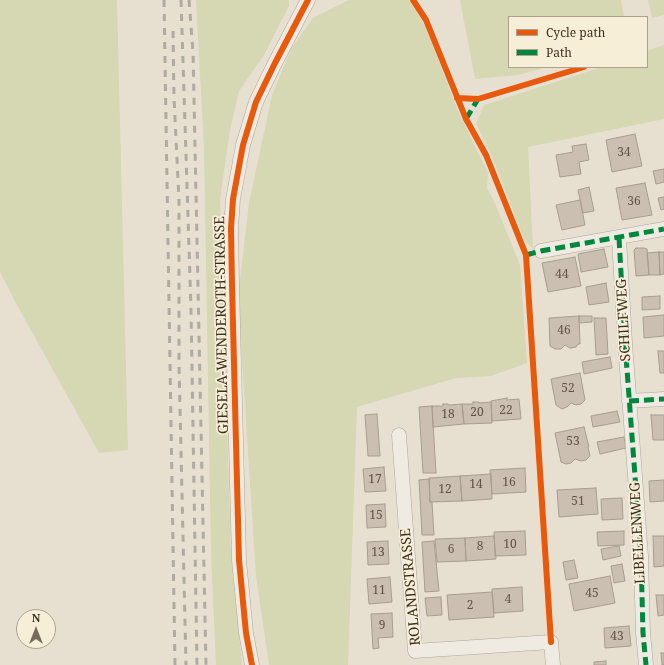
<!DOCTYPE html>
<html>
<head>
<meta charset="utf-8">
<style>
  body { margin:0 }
  #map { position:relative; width:664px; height:665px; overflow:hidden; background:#e7e0d1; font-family:"Noto Serif",serif }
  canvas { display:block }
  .legend { position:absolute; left:508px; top:16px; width:140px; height:52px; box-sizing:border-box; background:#f7eed8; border:1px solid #ada18e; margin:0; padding:5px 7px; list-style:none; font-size:12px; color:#3d2e20 }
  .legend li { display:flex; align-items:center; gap:8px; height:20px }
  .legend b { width:20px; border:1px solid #ada18e }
  .north { position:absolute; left:16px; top:609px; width:40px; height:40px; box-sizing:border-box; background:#f7eed8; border:1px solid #ada18e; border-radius:50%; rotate:0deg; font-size:11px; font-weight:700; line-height:16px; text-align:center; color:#3d2e20 }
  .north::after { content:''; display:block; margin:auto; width:14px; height:18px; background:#786c5e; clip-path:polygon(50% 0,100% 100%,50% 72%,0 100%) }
</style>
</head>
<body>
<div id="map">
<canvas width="664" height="665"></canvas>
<ul class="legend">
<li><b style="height:5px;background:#e8590c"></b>Cycle path</li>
<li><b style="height:5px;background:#00873e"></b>Path</li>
</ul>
<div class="north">N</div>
</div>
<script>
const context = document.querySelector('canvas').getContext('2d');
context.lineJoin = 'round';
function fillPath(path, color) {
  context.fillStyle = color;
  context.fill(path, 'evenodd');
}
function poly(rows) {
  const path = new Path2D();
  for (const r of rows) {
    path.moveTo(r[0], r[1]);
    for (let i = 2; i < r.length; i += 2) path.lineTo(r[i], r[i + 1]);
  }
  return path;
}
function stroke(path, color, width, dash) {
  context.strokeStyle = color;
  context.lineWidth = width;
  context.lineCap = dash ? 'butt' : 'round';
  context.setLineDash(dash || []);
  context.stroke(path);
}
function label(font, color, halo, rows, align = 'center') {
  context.font = font + ' "Noto Serif",serif';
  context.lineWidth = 3.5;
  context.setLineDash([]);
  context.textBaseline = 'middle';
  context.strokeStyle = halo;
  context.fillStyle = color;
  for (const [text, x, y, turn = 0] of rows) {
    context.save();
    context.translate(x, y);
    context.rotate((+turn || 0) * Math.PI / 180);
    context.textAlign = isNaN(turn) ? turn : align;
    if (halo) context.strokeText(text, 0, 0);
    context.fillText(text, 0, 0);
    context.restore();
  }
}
fillPath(poly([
  [0,0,117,0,128,450,99,453,18,307,0,272],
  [196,0,289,0,289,6,264,55,239,91,230,130,220,199,231,556,242,665,216,665,211,555,204,148],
  [349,0,409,0,426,28,458,111,488,173,487,188,494,201,520,265,527,363,491,376,456,378,357,407,348,665,269,665,256,576,238,296,249,203,272,95,291,49,313,18],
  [460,0,621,0,624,17,509,17,509,67,547,67,518,75,475,79],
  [648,0,664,0,664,15,652,18],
  [664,45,664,119,528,147,533,249,525,241,491,154,476,124,484,105,602,67,647,67,647,51]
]), '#d6d7b3');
const building = poly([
  [635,134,642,166,612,172,606,140,635,134],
  [586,144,589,160,579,162,581,174,560,177,556,155,573,152,572,146,586,144],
  [664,169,664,182,656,184,653,171,664,169],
  [645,183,652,215,622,220,616,188,645,183],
  [589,187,594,211,583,213,578,190,589,187],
  [664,197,664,209,661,210,658,198,664,197],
  [580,200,585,225,562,230,556,205,580,200],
  [636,248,644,248,647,249,649,275,636,276,634,250,636,248],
  [604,249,608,267,581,272,578,254,604,249],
  [659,252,664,252,664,274,660,275,659,252],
  [659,252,660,275,649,275,647,253,659,252],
  [575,257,581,286,548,292,542,263,575,257],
  [606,283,609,302,589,305,586,287,606,283],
  [660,296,660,309,642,310,642,297,660,296],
  [664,315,664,336,644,338,643,317,664,315],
  [579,316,580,344,578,344,576,347,570,348,565,345,561,349,555,349,550,346,549,318,579,316],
  [579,316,592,316,592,322,579,323,579,316],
  [594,318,606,318,608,354,596,355,594,318],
  [658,351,664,351,664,373,660,373,658,351],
  [610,357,612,368,584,374,582,362,610,357],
  [580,373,585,400,581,404,576,405,571,403,567,407,562,409,556,405,551,379,580,373],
  [507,398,507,400,519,399,521,419,492,421,491,401,507,398],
  [473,402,479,402,479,403,491,402,492,423,464,424,462,404,473,404,473,402],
  [443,404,448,404,449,405,462,404,464,424,433,427,432,406,443,406,443,404],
  [432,406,436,473,423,473,419,407,432,406],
  [617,411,620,422,593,427,591,416,617,411],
  [377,414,380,456,368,456,365,415,377,414],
  [651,415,664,415,664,440,653,440,651,415],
  [584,427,589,447,588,447,590,456,586,460,581,461,575,459,571,463,566,464,561,462,555,433,584,427],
  [624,437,626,448,600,454,597,442,624,437],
  [384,467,386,491,365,492,363,469,384,467],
  [525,468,526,492,492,494,490,470,525,468],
  [491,474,492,499,462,501,460,476,491,474],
  [460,476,462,501,430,502,429,478,460,476],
  [429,479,430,502,432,502,434,535,422,535,419,480,429,479],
  [664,480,664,501,650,502,649,481,664,480],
  [596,488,598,514,559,517,557,490,596,488],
  [622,498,623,519,602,520,601,499,622,498],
  [385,504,386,527,367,528,366,505,385,504],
  [525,531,526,555,495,556,494,532,525,531],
  [624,531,624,545,598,546,597,532,624,531],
  [494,536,496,559,466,561,465,538,494,536],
  [653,536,664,536,664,566,654,567,653,536],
  [465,538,466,561,437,562,435,539,465,538],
  [388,541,389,564,368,565,367,542,388,541],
  [434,541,439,591,425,592,422,542,434,541],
  [619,546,621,556,603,560,601,549,619,546],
  [574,560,578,578,566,580,563,562,574,560],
  [622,564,625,581,614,583,611,566,622,564],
  [610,576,615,603,574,611,569,584,610,576],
  [390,577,392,602,369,604,367,579,390,577],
  [522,587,523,611,494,613,492,589,522,587],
  [492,592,494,617,449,620,447,595,492,592],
  [656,595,664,595,664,615,658,616,656,595],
  [441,597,442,615,427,616,425,598,441,597],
  [392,613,393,637,378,638,379,648,373,649,371,614,392,613],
  [629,626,631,646,605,648,604,628,629,626],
  [661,653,664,653,664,665,662,665,661,653],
  [606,661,606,665,594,665,594,662,606,661]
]);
fillPath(building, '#cbbfb2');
stroke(building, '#a89c90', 1);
const street = poly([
  [619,238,625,343,641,556,643,633,646,665],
  [541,251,664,229],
  [629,401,664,399],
  [399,435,415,651,551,642,553,665],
  [252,665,246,633,239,560,232,285,231,228,233,199,243,145,256,102,275,63,308,0]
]);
stroke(street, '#ada599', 15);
stroke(street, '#efebe3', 14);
stroke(poly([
  [164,0,175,665],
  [181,0,191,309,197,665],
  [189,0,193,52,206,665],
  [173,31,174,98,179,200,179,365,186,665]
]), '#afaaa2', 3, [7, 7]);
stroke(poly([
  [466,119,478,99],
  [619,238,625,343,641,556,643,633,646,665],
  [526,255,541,251,664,229],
  [629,401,664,399]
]), '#00873e', 5, [10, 5]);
stroke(poly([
  [413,0,426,20,466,119,486,155,526,255,551,642],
  [457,98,478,99,584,67],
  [252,665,246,633,239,560,232,285,231,228,233,199,243,145,256,102,275,63,308,0]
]), '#e8590c', 6);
label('12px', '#605244', null, [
  ["34",624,153],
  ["36",634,202],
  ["44",562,275],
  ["46",564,331],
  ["52",568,389],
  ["22",506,411],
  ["20",477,413],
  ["18",448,415],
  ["53",573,442],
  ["17",375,480],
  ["16",509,483],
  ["14",476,485],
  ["12",445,490],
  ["51",578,502],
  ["15",376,516],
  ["10",510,545],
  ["8",480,547],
  ["6",451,550],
  ["13",378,553],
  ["11",379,591],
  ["45",592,594],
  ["4",508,600],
  ["2",470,606],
  ["9",382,626],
  ["43",617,637]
]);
label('14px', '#3d2e20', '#f7eed8', [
  ["SCHILFWEG",624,320,-93],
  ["GIESELA-WENDEROTH-STRASSE",222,325,-91],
  ["LIBELLENWEG",638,533,-93],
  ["ROLANDSTRASSE",411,587,-95]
]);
</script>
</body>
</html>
